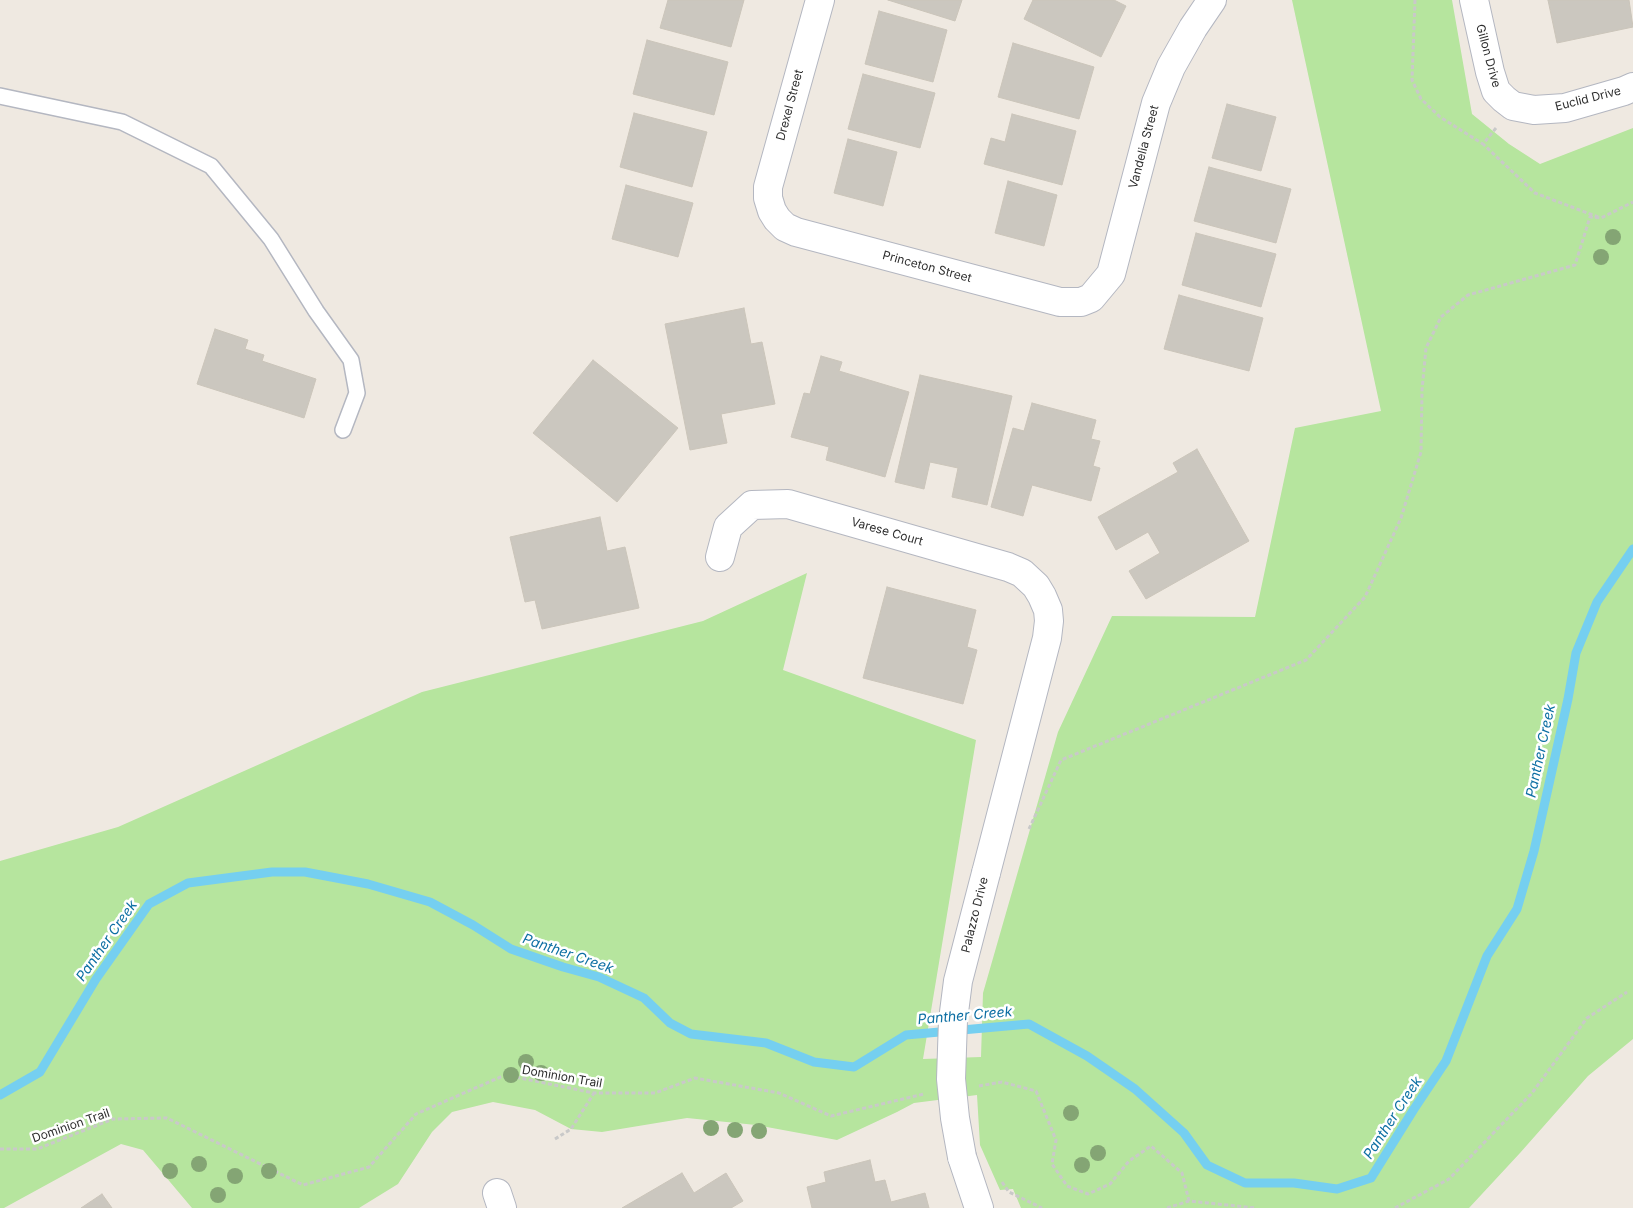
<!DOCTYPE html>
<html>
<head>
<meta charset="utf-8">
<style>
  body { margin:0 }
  canvas { display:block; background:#efe9e1 }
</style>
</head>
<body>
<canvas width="1633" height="1208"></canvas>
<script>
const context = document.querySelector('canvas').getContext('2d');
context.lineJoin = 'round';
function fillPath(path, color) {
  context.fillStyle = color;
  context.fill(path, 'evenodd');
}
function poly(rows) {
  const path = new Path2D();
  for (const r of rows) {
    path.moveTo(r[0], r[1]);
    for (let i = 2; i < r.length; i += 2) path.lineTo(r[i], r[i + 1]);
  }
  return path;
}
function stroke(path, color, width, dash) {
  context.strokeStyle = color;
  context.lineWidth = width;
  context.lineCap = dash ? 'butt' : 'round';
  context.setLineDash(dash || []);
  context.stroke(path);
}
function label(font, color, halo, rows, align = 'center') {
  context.font = font + ' Inter,sans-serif';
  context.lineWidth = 5;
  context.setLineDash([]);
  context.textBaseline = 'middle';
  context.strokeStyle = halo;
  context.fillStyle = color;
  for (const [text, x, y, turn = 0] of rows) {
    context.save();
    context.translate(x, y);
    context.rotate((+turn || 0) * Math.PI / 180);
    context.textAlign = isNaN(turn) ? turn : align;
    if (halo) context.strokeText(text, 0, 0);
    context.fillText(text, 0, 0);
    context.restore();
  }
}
fillPath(poly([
  [1292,0,1452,0,1472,114,1509,144,1540,164,1633,128,1633,1039,1588,1076,1520,1153,1469,1208,1021,1208,1013,1189,1000,1190,980,1145,977,1095,914,1103,897,1112,837,1140,756,1125,687,1118,602,1132,571,1129,535,1110,493,1102,452,1112,432,1132,398,1184,359,1208,192,1208,143,1150,121,1144,4,1208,0,1208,0,861,118,827,422,692,703,621,807,573,783,670,976,740,923,1059,981,1057,983,993,1058,732,1112,616,1255,617,1295,428,1381,411]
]), '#b6e59e');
stroke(poly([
  [0,1095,40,1072,96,979,149,904,188,883,272,872,305,872,368,884,430,902,473,925,511,949,563,967,599,977,644,998,670,1023,691,1034,766,1043,814,1062,854,1067,906,1035,1029,1024,1087,1056,1135,1089,1184,1133,1207,1165,1245,1183,1294,1183,1337,1189,1371,1178,1414,1109,1446,1061,1487,956,1517,909,1534,851,1568,699,1576,653,1597,602,1633,549]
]), '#75cff0', 9);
const building = poly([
  [668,0,744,0,731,47,660,28,668,0],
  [888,0,962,0,955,21,888,0],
  [1033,0,1114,0,1126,6,1101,57,1024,19,1033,0],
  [1548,0,1629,0,1633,27,1557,43,1548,0],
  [879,11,947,30,933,82,865,64,879,11],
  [647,40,728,62,714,115,633,94,647,40],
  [1013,43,1094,67,1079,119,998,97,1013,43],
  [863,74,935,93,920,148,848,129,863,74],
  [1227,104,1276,117,1261,171,1212,158,1227,104],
  [634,113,707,132,692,187,620,167,634,113],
  [1012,114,1076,131,1062,185,984,164,991,138,1005,142,1012,114],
  [848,139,897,152,883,206,834,193,848,139],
  [1209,167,1291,189,1276,243,1194,221,1209,167],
  [1008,181,1057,195,1044,246,995,233,1008,181],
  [626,185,693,203,678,257,612,239,626,185],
  [1196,233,1276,254,1261,307,1182,285,1196,233],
  [1179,295,1263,318,1249,371,1164,349,1179,295],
  [744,308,751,344,762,342,775,404,721,414,727,443,690,450,665,324,744,308],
  [215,329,248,340,245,349,264,355,262,361,316,379,304,418,197,384,215,329],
  [821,356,842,362,839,371,909,392,885,477,826,460,829,447,791,437,804,393,810,394,821,356],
  [593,360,678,428,617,502,533,433,593,360],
  [920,375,1012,396,987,505,952,497,958,468,930,462,924,489,895,482,920,375],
  [1032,403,1096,420,1091,439,1100,441,1093,466,1100,468,1091,501,1032,485,1023,516,991,507,1013,428,1024,431,1032,403],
  [1197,449,1249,541,1146,599,1129,571,1160,553,1148,532,1116,550,1098,517,1178,472,1173,463,1197,449],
  [600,517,607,551,625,547,639,608,542,629,535,600,525,602,510,537,600,517],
  [887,587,976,610,967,647,977,650,963,704,863,678,887,587],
  [870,1160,875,1182,885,1180,891,1202,925,1193,929,1208,812,1208,807,1187,826,1182,824,1172,870,1160],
  [682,1173,694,1193,726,1173,743,1201,731,1208,622,1208,682,1173],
  [102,1194,112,1208,81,1208,102,1194]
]);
fillPath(building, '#cbc7bf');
stroke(building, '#cbc5ba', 1);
const lane = poly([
  [0,96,122,122,211,166,271,239,316,311,351,360,357,393,343,430]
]);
const street = poly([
  [820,0,768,187,768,198,772,211,777,219,785,227,796,232,1060,302,1081,302,1091,298,1111,274,1156,103,1171,67,1193,28,1212,0],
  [1474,0,1490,72,1496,91,1504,99,1513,106,1534,110,1565,108,1624,91,1633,87],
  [720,557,728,527,752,505,788,504,1008,567,1022,573,1036,586,1042,596,1048,610,1049,621,1047,638,986,873],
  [962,1157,979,1208],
  [497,1193,502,1208]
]);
stroke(lane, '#b4b7c1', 18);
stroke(street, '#b4b7c1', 30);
stroke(poly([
  [1415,0,1412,80,1421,99,1440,117,1483,144],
  [1496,128,1483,144,1535,193,1598,217],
  [1029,829,1061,760,1306,660,1365,597,1401,518,1421,452,1422,390,1426,348,1441,317,1468,295,1575,265,1590,217,1601,218,1633,202],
  [979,1086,1002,1082,1036,1091,1056,1140,1052,1164,1067,1186,1088,1194,1110,1184,1129,1161,1151,1146,1182,1173,1189,1201],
  [555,1139,571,1129,594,1093],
  [0,1149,37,1149,113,1119,167,1118,303,1185,369,1167,416,1114,505,1075,594,1093,655,1093,695,1078,779,1093,831,1116,924,1094],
  [1002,1182,1009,1192,1042,1208],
  [1167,1208,1189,1201,1256,1208],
  [1395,1208,1449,1179,1532,1093,1587,1018,1627,992]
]), '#c9c9c9', 3, [4, 2.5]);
stroke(lane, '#fff', 15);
stroke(street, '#fff', 28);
const streetBridge = poly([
  [962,1157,955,1118,951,1079,953,1020,958,981,986,873]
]);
stroke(streetBridge, '#b4b7c1', 30, []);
stroke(streetBridge, '#fff', 28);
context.fillStyle = '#84a574';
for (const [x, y] of [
  [1613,237],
  [1601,257],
  [526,1062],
  [541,1073],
  [511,1075],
  [1071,1113],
  [711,1128],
  [735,1130],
  [759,1131],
  [1098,1153],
  [199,1164],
  [1082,1165],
  [170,1171],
  [269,1171],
  [235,1176],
  [218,1195]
]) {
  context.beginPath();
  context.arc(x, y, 8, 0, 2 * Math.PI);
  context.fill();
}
label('12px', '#2e2e2e', '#fff', [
  ["Gillon Drive",1488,56,75],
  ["Euclid Drive",1588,99,-14],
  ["Drexel Street",790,105,-75],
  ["Vandelia Street",1144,147,-75],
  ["Princeton Street",927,267,15],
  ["Varese Court",887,532,16],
  ["Palazzo Drive",975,915,-76],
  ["Dominion Trail",562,1077,10],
  ["Dominion Trail",71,1126,-19]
]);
label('italic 14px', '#0d6fa3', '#fff', [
  ["Panther Creek",1541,751,-78],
  ["Panther Creek",107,941,-55],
  ["Panther Creek",568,954,19],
  ["Panther Creek",965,1016,-5],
  ["Panther Creek",1393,1118,-57]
]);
</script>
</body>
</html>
